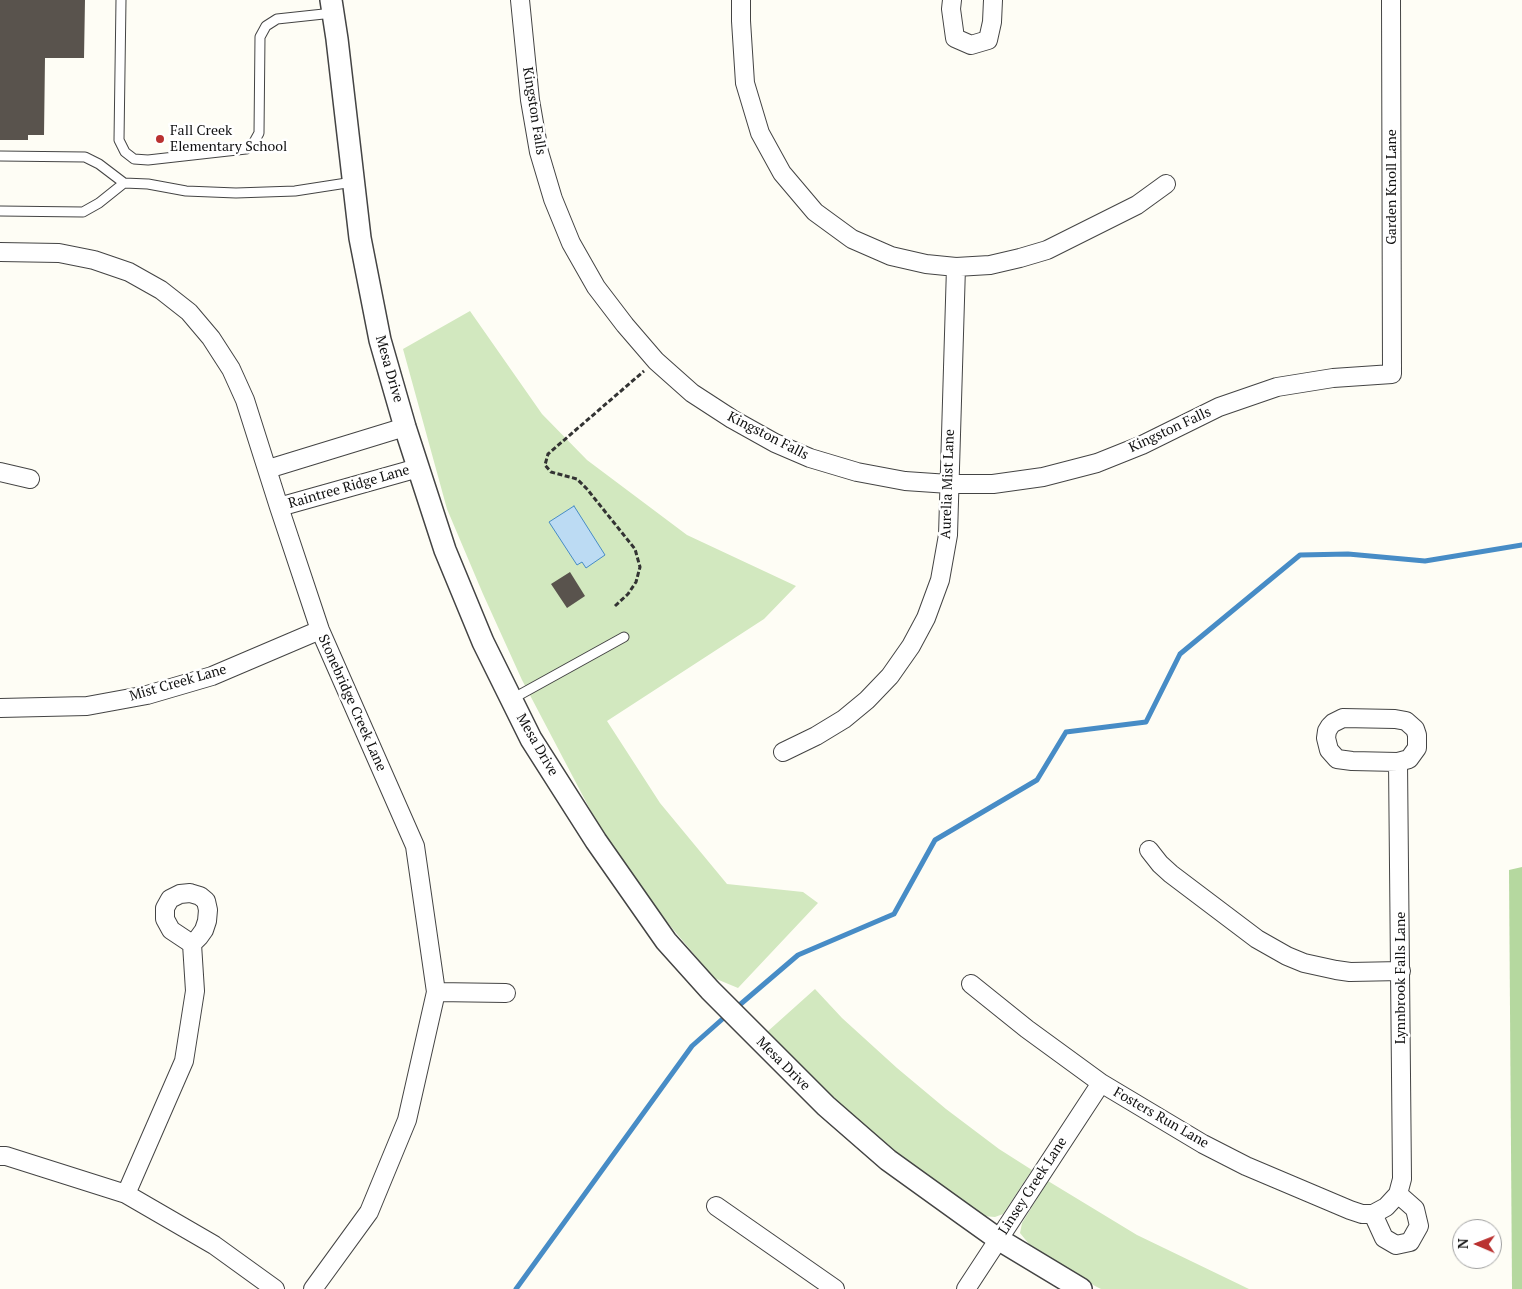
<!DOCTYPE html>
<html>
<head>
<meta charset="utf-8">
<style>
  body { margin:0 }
  #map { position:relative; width:1522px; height:1289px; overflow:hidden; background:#fefdf5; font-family:"PT Serif",serif }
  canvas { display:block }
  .north { position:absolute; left:1452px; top:1219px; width:50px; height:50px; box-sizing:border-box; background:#fff; border:1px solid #a0a0a0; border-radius:50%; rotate:271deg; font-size:14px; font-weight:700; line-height:20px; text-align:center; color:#111 }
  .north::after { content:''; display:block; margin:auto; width:18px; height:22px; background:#ba3130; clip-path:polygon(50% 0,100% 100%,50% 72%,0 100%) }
</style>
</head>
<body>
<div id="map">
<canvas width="1522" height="1289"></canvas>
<div class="north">N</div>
</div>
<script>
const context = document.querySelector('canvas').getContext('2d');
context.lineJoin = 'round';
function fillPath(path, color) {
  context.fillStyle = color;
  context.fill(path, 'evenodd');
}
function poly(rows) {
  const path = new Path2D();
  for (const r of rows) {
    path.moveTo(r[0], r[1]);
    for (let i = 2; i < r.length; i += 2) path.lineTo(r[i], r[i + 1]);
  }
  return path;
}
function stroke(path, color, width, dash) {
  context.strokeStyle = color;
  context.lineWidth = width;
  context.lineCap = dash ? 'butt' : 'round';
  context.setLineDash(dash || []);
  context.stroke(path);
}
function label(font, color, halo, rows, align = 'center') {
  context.font = font + ' "PT Serif",serif';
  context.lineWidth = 5;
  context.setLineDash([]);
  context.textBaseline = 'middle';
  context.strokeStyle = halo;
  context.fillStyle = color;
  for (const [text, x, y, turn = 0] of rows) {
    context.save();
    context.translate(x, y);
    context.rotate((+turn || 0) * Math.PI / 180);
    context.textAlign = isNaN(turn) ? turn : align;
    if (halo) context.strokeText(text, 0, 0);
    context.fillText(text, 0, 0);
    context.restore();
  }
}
fillPath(poly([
  [470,311,542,414,587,460,687,535,796,586,764,619,607,721,660,803,727,884,803,892,818,903,738,988,714,978,672,928,629,873,594,817,522,680,483,594,447,509,403,349],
  [815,989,842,1018,897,1068,946,1109,999,1149,1032,1170,1003,1214,995,1217,983,1216,916,1168,846,1110,794,1061,767,1032],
  [1048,1181,1137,1235,1249,1289,1101,1289,1095,1286,1029,1244,1020,1233,1022,1223]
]), '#d2e8bf');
fillPath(poly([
  [1522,867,1522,1289,1512,1289,1509,870]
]), '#b5d89f');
const water = poly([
  [574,506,605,555,586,568,582,562,577,565,549,522,574,506]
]);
fillPath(water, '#bcdbf3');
stroke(water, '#478cc6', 1);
stroke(poly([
  [736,1008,798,955,894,914,935,840,1037,780,1066,732,1146,722,1180,654,1300,555,1348,554,1425,561,1522,545],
  [516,1289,692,1046,727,1015]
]), '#478cc6', 5);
fillPath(poly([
  [0,0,85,0,84,58,45,58,44,135,28,135,28,140,0,140],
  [570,572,585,596,567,608,551,584]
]), '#59534d');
const service = poly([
  [121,0,119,140,125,152,134,159,148,160,246,149,254,142,259,133,260,37,266,26,277,19,333,13],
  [0,156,85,157,99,164,124,183,148,184,186,191,236,193,295,191,353,182],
  [0,211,83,212,99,203,124,183],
  [512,699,624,637]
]);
const minor = poly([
  [520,0,530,100,539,152,553,199,571,243,596,287,625,325,656,361,692,393,732,419,775,443,810,458,857,472,905,481,949,484,993,484,1043,477,1097,463,1142,445,1219,407,1277,387,1333,378,1392,374,1391,0],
  [741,0,741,21,745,83,760,133,782,173,815,212,852,239,891,256,926,264,956,267,990,265,1020,258,1047,250,1137,205,1166,184],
  [952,0,951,9,955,38,971,45,988,40,992,22,993,0],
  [0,252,59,253,94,260,129,272,161,290,189,312,211,338,231,369,245,400,279,507,320,630,415,846,436,992,407,1120,369,1212,313,1289],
  [268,469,405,427],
  [0,472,30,479],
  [279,507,418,468],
  [0,708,87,706,147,695,212,676,320,630],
  [1343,718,1395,719,1406,721,1415,729,1417,735,1417,748,1409,759,1398,762,1352,761,1337,759,1329,750,1326,738,1327,731,1330,726,1333,723,1343,718],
  [783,752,816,736,844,719,867,700,890,676,911,646,926,618,940,580,948,535,956,267],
  [1149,850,1160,864,1171,874,1257,939,1287,956,1304,963,1336,970,1350,972,1401,971],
  [190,893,200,896,206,901,208,910,207,921,204,930,199,937,192,944,171,930,165,919,165,908,170,899,180,894,190,893],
  [971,984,1027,1029,1101,1083,1203,1144,1246,1166,1350,1210,1362,1214,1373,1214,1386,1207,1398,1194,1402,1179,1398,762],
  [436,992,506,993],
  [0,1156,6,1156,126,1194,214,1245,275,1289],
  [126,1194,184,1061,195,991,192,944],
  [716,1206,835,1289],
  [1373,1214,1384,1238,1396,1245,1410,1242,1419,1226,1415,1209,1398,1194],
  [966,1289,1101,1083]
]);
const tertiary = poly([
  [331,0,337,39,360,238,380,340,405,427,445,550,483,642,531,739,596,841,666,941,710,990,826,1106,888,1160,963,1214,998,1239,1081,1289]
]);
stroke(service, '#444', 11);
stroke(minor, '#444', 20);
stroke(tertiary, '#444', 24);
stroke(poly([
  [615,606,628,594,636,582,640,567,635,549,587,489,577,479,551,472,545,465,548,454,644,371]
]), '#333', 3, [5, 2.5]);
stroke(service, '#fff', 9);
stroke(minor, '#fff', 18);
stroke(tertiary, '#fff', 21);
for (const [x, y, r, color] of [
  [160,139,5,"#ba3130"]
]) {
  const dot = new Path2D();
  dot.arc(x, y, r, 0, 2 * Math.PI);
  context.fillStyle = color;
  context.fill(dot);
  stroke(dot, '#fff', 2);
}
label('14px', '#111', '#fff', [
  ["Kingston Falls",534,111,81],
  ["Garden Knoll Lane",1392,187,-90],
  ["Mesa Drive",389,369,74],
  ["Kingston Falls",1170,430,-25],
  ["Kingston Falls",768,436,27],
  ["Aurelia Mist Lane",948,484,-88],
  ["Raintree Ridge Lane",349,487,-16],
  ["Mist Creek Lane",178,683,-16],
  ["Stonebridge Creek Lane",352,703,66],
  ["Mesa Drive",537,745,60],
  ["Lynnbrook Falls Lane",1401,978,-90],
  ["Mesa Drive",783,1064,45],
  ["Fosters Run Lane",1161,1118,30],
  ["Linsey Creek Lane",1033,1186,-57]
]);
label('14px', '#111', '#fff', [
  ["Fall Creek",170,131],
  ["Elementary School",170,147]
], 'left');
</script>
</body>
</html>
